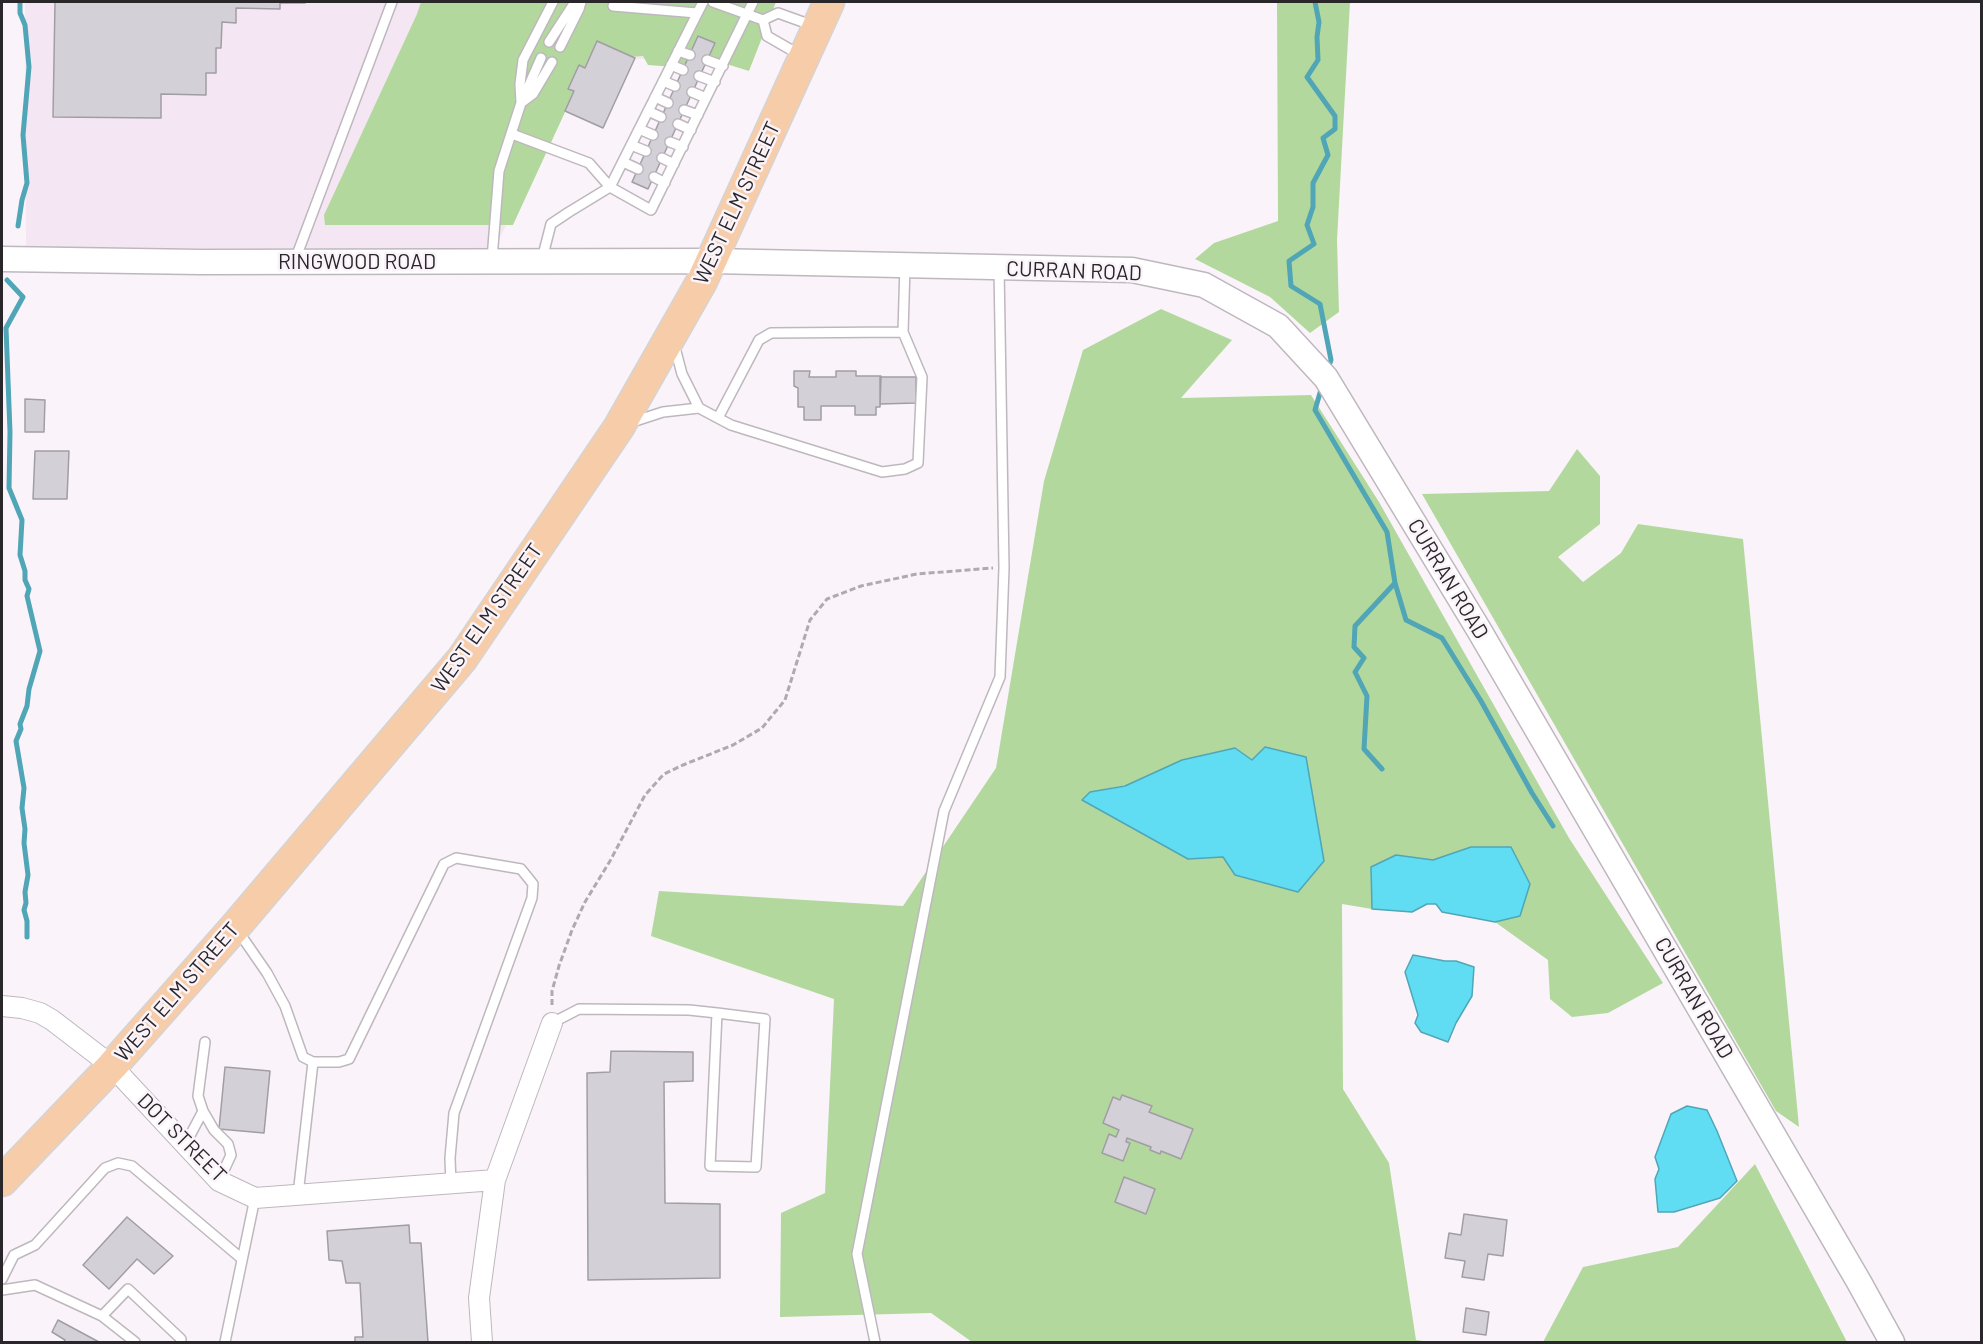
<!DOCTYPE html>
<html>
<head>
<meta charset="utf-8">
<style>
  body { margin:0 }
  #map { position:relative; width:1983px; height:1344px; overflow:hidden; background:#faf4fa; font-family:Barlow,sans-serif }
  canvas { display:block }
  .frame { position:absolute; inset:0; border:3px solid #292729; pointer-events:none }
</style>
</head>
<body>
<div id="map">
<canvas width="1983" height="1344"></canvas>
<div class="frame"></div>
</div>
<script>
const context = document.querySelector('canvas').getContext('2d');
context.lineJoin = 'round';
function fillPath(path, color) {
  context.fillStyle = color;
  context.fill(path, 'evenodd');
}
function poly(rows) {
  const path = new Path2D();
  for (const r of rows) {
    path.moveTo(r[0], r[1]);
    for (let i = 2; i < r.length; i += 2) path.lineTo(r[i], r[i + 1]);
  }
  return path;
}
function stroke(path, color, width, dash) {
  context.strokeStyle = color;
  context.lineWidth = width;
  context.lineCap = dash ? 'butt' : 'round';
  context.setLineDash(dash || []);
  context.stroke(path);
}
function label(font, color, halo, rows, align = 'center') {
  context.font = font + ' Barlow,sans-serif';
  context.lineWidth = 5;
  context.setLineDash([]);
  context.textBaseline = 'middle';
  context.strokeStyle = halo;
  context.fillStyle = color;
  for (const [text, x, y, turn = 0] of rows) {
    context.save();
    context.translate(x, y);
    context.rotate((+turn || 0) * Math.PI / 180);
    context.textAlign = isNaN(turn) ? turn : align;
    if (halo) context.strokeText(text, 0, 0);
    context.fillText(text, 0, 0);
    context.restore();
  }
}
fillPath(poly([
  [25,2,765,2,741,52,585,63,494,250,26,247]
]), '#f4e7f3');
fillPath(poly([
  [421,2,776,2,749,71,707,58,687,68,648,65,643,56,589,60,513,225,325,225,324,215,417,14],
  [1277,2,1350,2,1337,240,1339,312,1310,333,1270,297,1195,259,1214,243,1278,221],
  [1161,309,1232,340,1181,398,1311,395,1379,502,1569,838,1663,983,1608,1013,1572,1017,1550,999,1548,960,1495,922,1520,916,1471,847,1433,860,1396,855,1371,867,1372,909,1342,904,1343,1089,1389,1163,1416,1340,1431,1342,972,1342,931,1313,780,1317,781,1213,825,1193,834,999,651,936,659,891,903,906,996,768,1044,481,1083,350],
  [1252,761,1223,857,1188,859,1090,792],
  [1577,449,1600,476,1600,524,1558,557,1583,582,1621,553,1638,524,1743,539,1799,1127,1776,1111,1422,494,1549,491],
  [1755,1164,1847,1342,1543,1342,1583,1267,1678,1247]
]), '#b3d89d');
const water = poly([
  [1265,747,1306,757,1324,861,1298,892,1235,875,1223,857,1188,859,1082,800,1090,792,1125,786,1182,760,1235,748,1252,760,1265,747],
  [1471,847,1511,847,1530,884,1520,916,1495,922,1442,912,1436,904,1427,904,1412,912,1372,909,1371,867,1396,855,1433,860,1471,847],
  [1413,955,1445,961,1456,961,1474,967,1472,996,1456,1023,1448,1042,1421,1032,1415,1023,1418,1015,1405,972,1413,955],
  [1687,1106,1707,1110,1717,1131,1737,1181,1720,1198,1674,1212,1658,1212,1655,1179,1659,1169,1655,1157,1671,1114,1687,1106]
]);
fillPath(water, '#60ddf3');
stroke(water, '#50a6b6', 1.5);
stroke(poly([
  [1315,2,1319,22,1317,37,1318,60,1307,77,1335,116,1335,129,1323,138,1328,155,1313,183,1313,207,1307,225,1314,244,1289,261,1291,286,1320,304,1331,360,1328,369],
  [18,226,22,200,27,183,23,135,29,67,25,25,20,13,20,2],
  [7,280,23,297,6,328,10,432,9,488,22,520,20,555,25,571,25,580,29,589,27,596,40,651,29,689,27,706,20,724,21,729,16,741,24,788,22,808,25,829,24,843,28,875,25,892,26,903,24,910,27,921,27,937],
  [1322,386,1315,410,1387,532,1395,583,1355,626,1354,647,1364,658,1355,672,1367,696,1364,749,1382,769],
  [1395,583,1406,620,1442,638,1481,701,1532,793,1553,826]
]), '#50a6b6', 5);
const building = poly([
  [55,2,305,2,305,3,280,3,280,9,236,8,236,23,222,22,221,48,216,48,216,73,206,73,206,95,161,94,161,118,53,117,55,2],
  [698,36,715,43,648,189,632,182,698,36],
  [597,41,635,58,603,128,565,111,574,91,568,89,579,65,585,68,597,41],
  [794,371,810,371,809,377,836,377,836,371,856,371,856,376,881,376,880,407,876,407,876,415,855,415,855,406,821,406,821,420,804,420,804,407,798,407,798,388,794,386,794,371],
  [880,377,916,377,916,403,880,404,880,377],
  [25,399,45,400,44,432,25,432,25,399],
  [35,451,69,451,67,499,33,499,35,451],
  [611,1051,693,1052,693,1081,664,1082,665,1203,720,1204,720,1278,588,1280,587,1073,610,1072,611,1051],
  [225,1067,270,1071,264,1133,219,1129,225,1067],
  [1122,1095,1152,1106,1149,1112,1193,1129,1181,1159,1161,1151,1160,1154,1150,1150,1151,1147,1127,1138,1126,1142,1130,1143,1123,1161,1102,1153,1109,1134,1116,1137,1119,1130,1103,1123,1113,1097,1120,1100,1122,1095],
  [1124,1177,1155,1189,1146,1214,1115,1202,1124,1177],
  [1464,1214,1507,1220,1503,1256,1488,1254,1484,1280,1462,1277,1465,1261,1445,1258,1449,1233,1461,1235,1464,1214],
  [127,1217,173,1256,154,1274,137,1259,109,1289,83,1265,127,1217],
  [409,1225,410,1243,421,1243,428,1342,355,1342,355,1337,363,1337,360,1283,346,1283,342,1261,329,1260,327,1231,409,1225],
  [1466,1308,1489,1312,1486,1335,1463,1332,1466,1308],
  [58,1320,99,1342,64,1342,65,1340,52,1332,58,1320]
]);
fillPath(building, '#d4d0d8');
stroke(building, '#a19da4', 1.5);
const service = poly([
  [713,2,763,20,778,13,814,26],
  [613,6,697,13],
  [763,20,767,36,800,55],
  [549,42,575,2],
  [560,47,579,9,581,2],
  [678,51,690,55],
  [707,60,723,66],
  [671,65,683,70],
  [699,76,715,82],
  [663,81,675,86],
  [692,92,706,98],
  [655,97,668,103],
  [523,99,541,58],
  [521,103,520,84,523,60,553,2],
  [684,110,698,115],
  [648,111,661,117],
  [678,124,691,130],
  [639,129,653,135],
  [512,134,589,163,610,187,651,210,753,2],
  [670,142,683,147],
  [631,145,646,151],
  [662,158,674,164],
  [623,162,638,169],
  [654,177,665,183],
  [492,259,499,171,521,103,533,94,552,62],
  [542,259,551,224,569,212,610,187,703,2],
  [295,260,392,2],
  [674,344,682,374,699,408,731,425,882,472,905,469,918,463,922,377,903,332,905,266],
  [718,418,759,340,771,333,903,332],
  [629,423,663,412,699,408],
  [238,931,267,973,285,1006,303,1057,313,1062,339,1062,349,1059,444,864,456,858,521,869,533,884,532,898,454,1113,450,1158,451,1183],
  [552,1023,579,1009,689,1010,717,1013,710,1166,756,1167,765,1019,717,1013],
  [203,1111,214,1130,228,1144,231,1155,219,1181],
  [185,1145,203,1111,198,1096,205,1042],
  [298,1195,313,1062],
  [2,1279,14,1255,35,1245,105,1168,118,1163,132,1166,242,1259],
  [2,1290,35,1285,102,1316],
  [135,1342,102,1316,128,1289,181,1339,181,1342],
  [225,1342,255,1198],
  [875,1342,857,1254,944,811,1000,677,1004,568,999,268]
]);
const minor = poly([
  [2,1006,22,1008,40,1013,52,1020,112,1066,219,1181,255,1198,495,1180],
  [482,1342,479,1298,495,1180,552,1023]
]);
const tertiary = poly([
  [2,259,201,262,712,261,1132,270,1204,285,1278,326,1326,378,1479,630,1859,1282,1892,1342]
]);
const primary = poly([
  [2,1181,112,1066,235,927,462,659,619,427,702,281,829,2]
]);
stroke(service, '#beb8be', 12);
stroke(minor, '#beb8be', 22);
stroke(tertiary, '#beb8be', 27);
stroke(primary, '#d4d4d4', 33);
stroke(poly([
  [552,1005,552,991,559,966,572,930,585,902,610,861,645,795,664,774,683,765,733,745,762,728,785,700,810,620,827,599,861,586,917,574,993,568]
]), '#aeaaae', 3, [6, 3]);
stroke(service, '#fff', 9);
stroke(minor, '#fff', 20);
stroke(tertiary, '#fff', 24);
stroke(primary, '#f7cda9', 30);
label('21px', '#292729', '#faf4fa', [
  ["WEST ELM STREET",737,203,-65],
  ["RINGWOOD ROAD",357,262],
  ["CURRAN ROAD",1074,271,2],
  ["CURRAN ROAD",1448,579,59],
  ["WEST ELM STREET",487,618,-55],
  ["WEST ELM STREET",177,992,-49],
  ["CURRAN ROAD",1694,998,60],
  ["DOT STREET",182,1138,45]
]);
</script>
</body>
</html>
